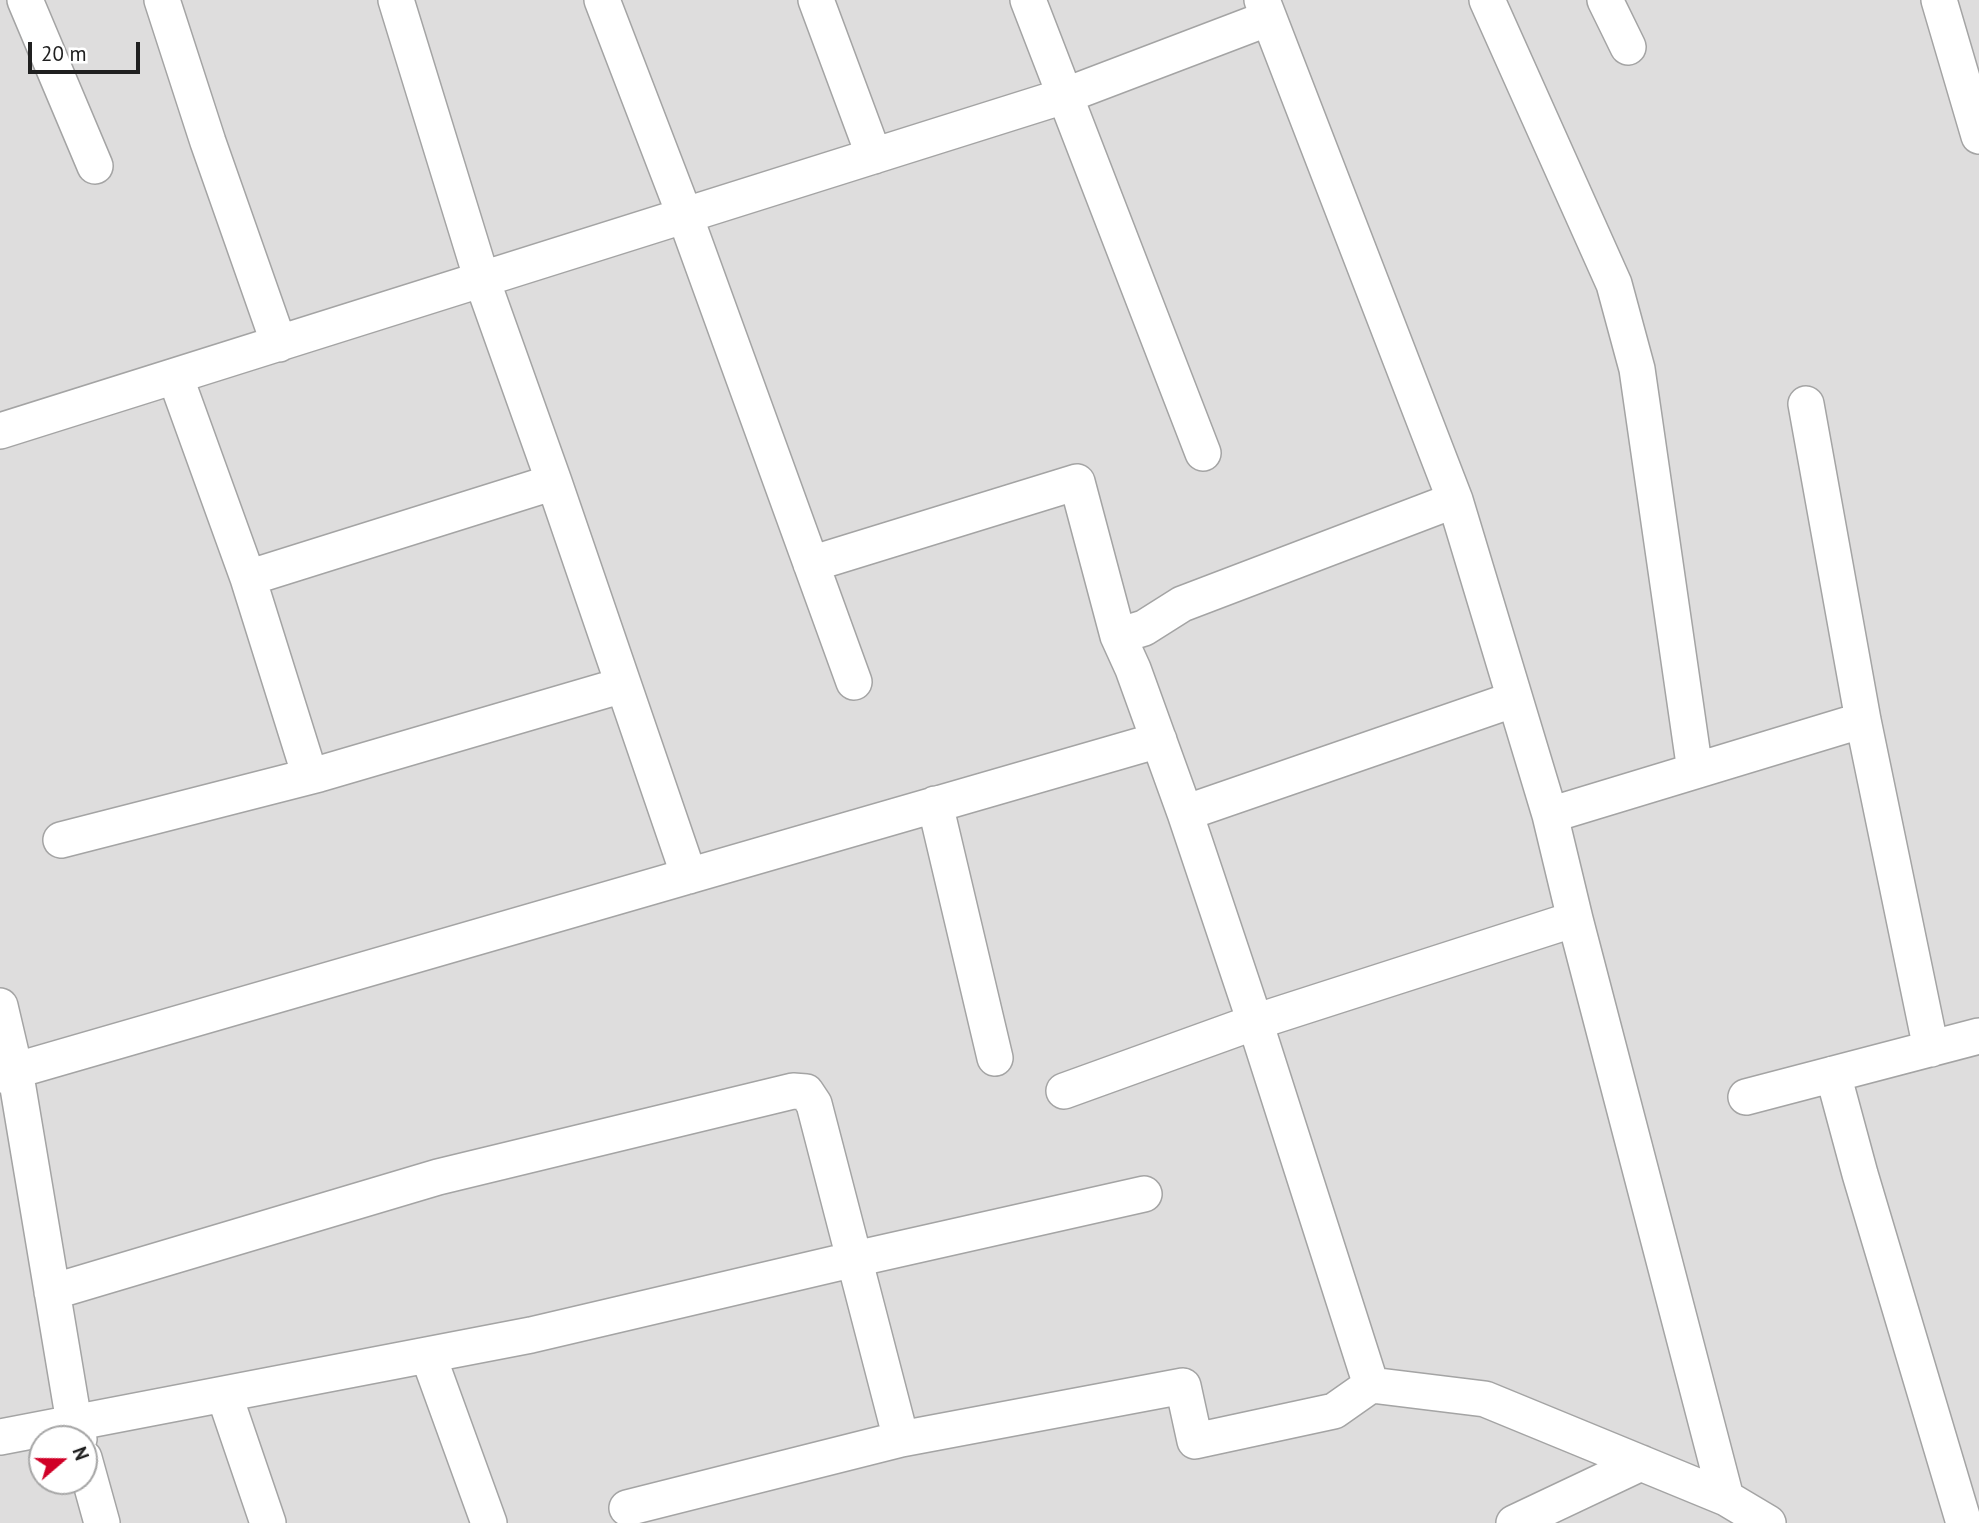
<!DOCTYPE html>
<html>
<head>
<meta charset="utf-8">
<style>
  body { margin:0 }
  #map { position:relative; width:1979px; height:1523px; overflow:hidden; background:#f1ebe6; font-family:"PT Sans",sans-serif }
  canvas { display:block }
  .north { position:absolute; left:28px; top:1425px; width:70px; height:70px; box-sizing:border-box; background:#fff; border:2px solid #a6a6a6; border-radius:50%; rotate:70deg; font-size:19px; font-weight:700; line-height:28px; text-align:center; color:#202020 }
  .north::after { content:''; display:block; margin:auto; width:24px; height:32px; background:#d00027; clip-path:polygon(50% 0,100% 100%,50% 72%,0 100%) }
  .scale { position:absolute; left:28px; top:42px; width:112px; height:32px; box-sizing:border-box; border:4px solid #202020; border-top:0; padding-left:9px; font-size:21px; line-height:24px; white-space:nowrap; color:#202020; -webkit-text-stroke:5px #fff; paint-order:stroke }
</style>
</head>
<body>
<div id="map">
<canvas width="1979" height="1523"></canvas>
<div class="north">N</div>
<div class="scale">20 m</div>
</div>
<script>
const context = document.querySelector('canvas').getContext('2d');
context.lineJoin = 'round';
function fillPath(path, color) {
  context.fillStyle = color;
  context.fill(path, 'evenodd');
}
function poly(rows) {
  const path = new Path2D();
  for (const r of rows) {
    path.moveTo(r[0], r[1]);
    for (let i = 2; i < r.length; i += 2) path.lineTo(r[i], r[i + 1]);
  }
  return path;
}
function stroke(path, color, width, dash) {
  context.strokeStyle = color;
  context.lineWidth = width;
  context.lineCap = dash ? 'butt' : 'round';
  context.setLineDash(dash || []);
  context.stroke(path);
}
fillPath(poly([
  [0,0,1979,0,1979,1523,0,1523],
  [42,1439,84,1439,84,1481,42,1481]
]), '#dedddd');
const street = poly([
  [25,0,95,166],
  [162,0,208,142,279,344],
  [396,0,482,280,554,482,689,876],
  [602,0,685,216,854,682],
  [816,0,874,156],
  [1028,0,1203,453],
  [1262,0,1455,500,1550,815,1575,919,1726,1498],
  [1487,0,1614,284,1637,369,1695,771],
  [1605,0,1628,47],
  [1939,0,1979,136],
  [175,376,248,578,310,776],
  [1806,404,1863,720,1931,1049],
  [0,431,1064,96,1269,18],
  [811,564,1077,482,1118,636,1133,669,1185,813,1255,1022,1371,1385,1485,1399,1726,1498,1768,1523],
  [248,578,554,482],
  [1118,636,1144,628,1182,604,1455,500],
  [935,804,995,1058],
  [1185,813,1515,699],
  [1550,815,1863,720],
  [61,840,319,774,623,685],
  [0,1006,15,1070,74,1422,79,1439],
  [1833,1074,1860,1174,1964,1523],
  [0,1075,1159,740],
  [1064,1091,1255,1022,1575,919],
  [1746,1097,1979,1036],
  [52,1292,438,1177,793,1091,806,1092,814,1104,901,1439],
  [428,1355,489,1523],
  [224,1394,268,1523],
  [0,1437,531,1335,855,1259,1144,1194],
  [84,1458,102,1523],
  [627,1508,901,1439,1183,1386,1195,1441,1334,1411,1371,1385],
  [1514,1523,1641,1463]
]);
stroke(street, '#a4a4a4', 38);
stroke(street, '#fff', 35);
</script>
</body>
</html>
